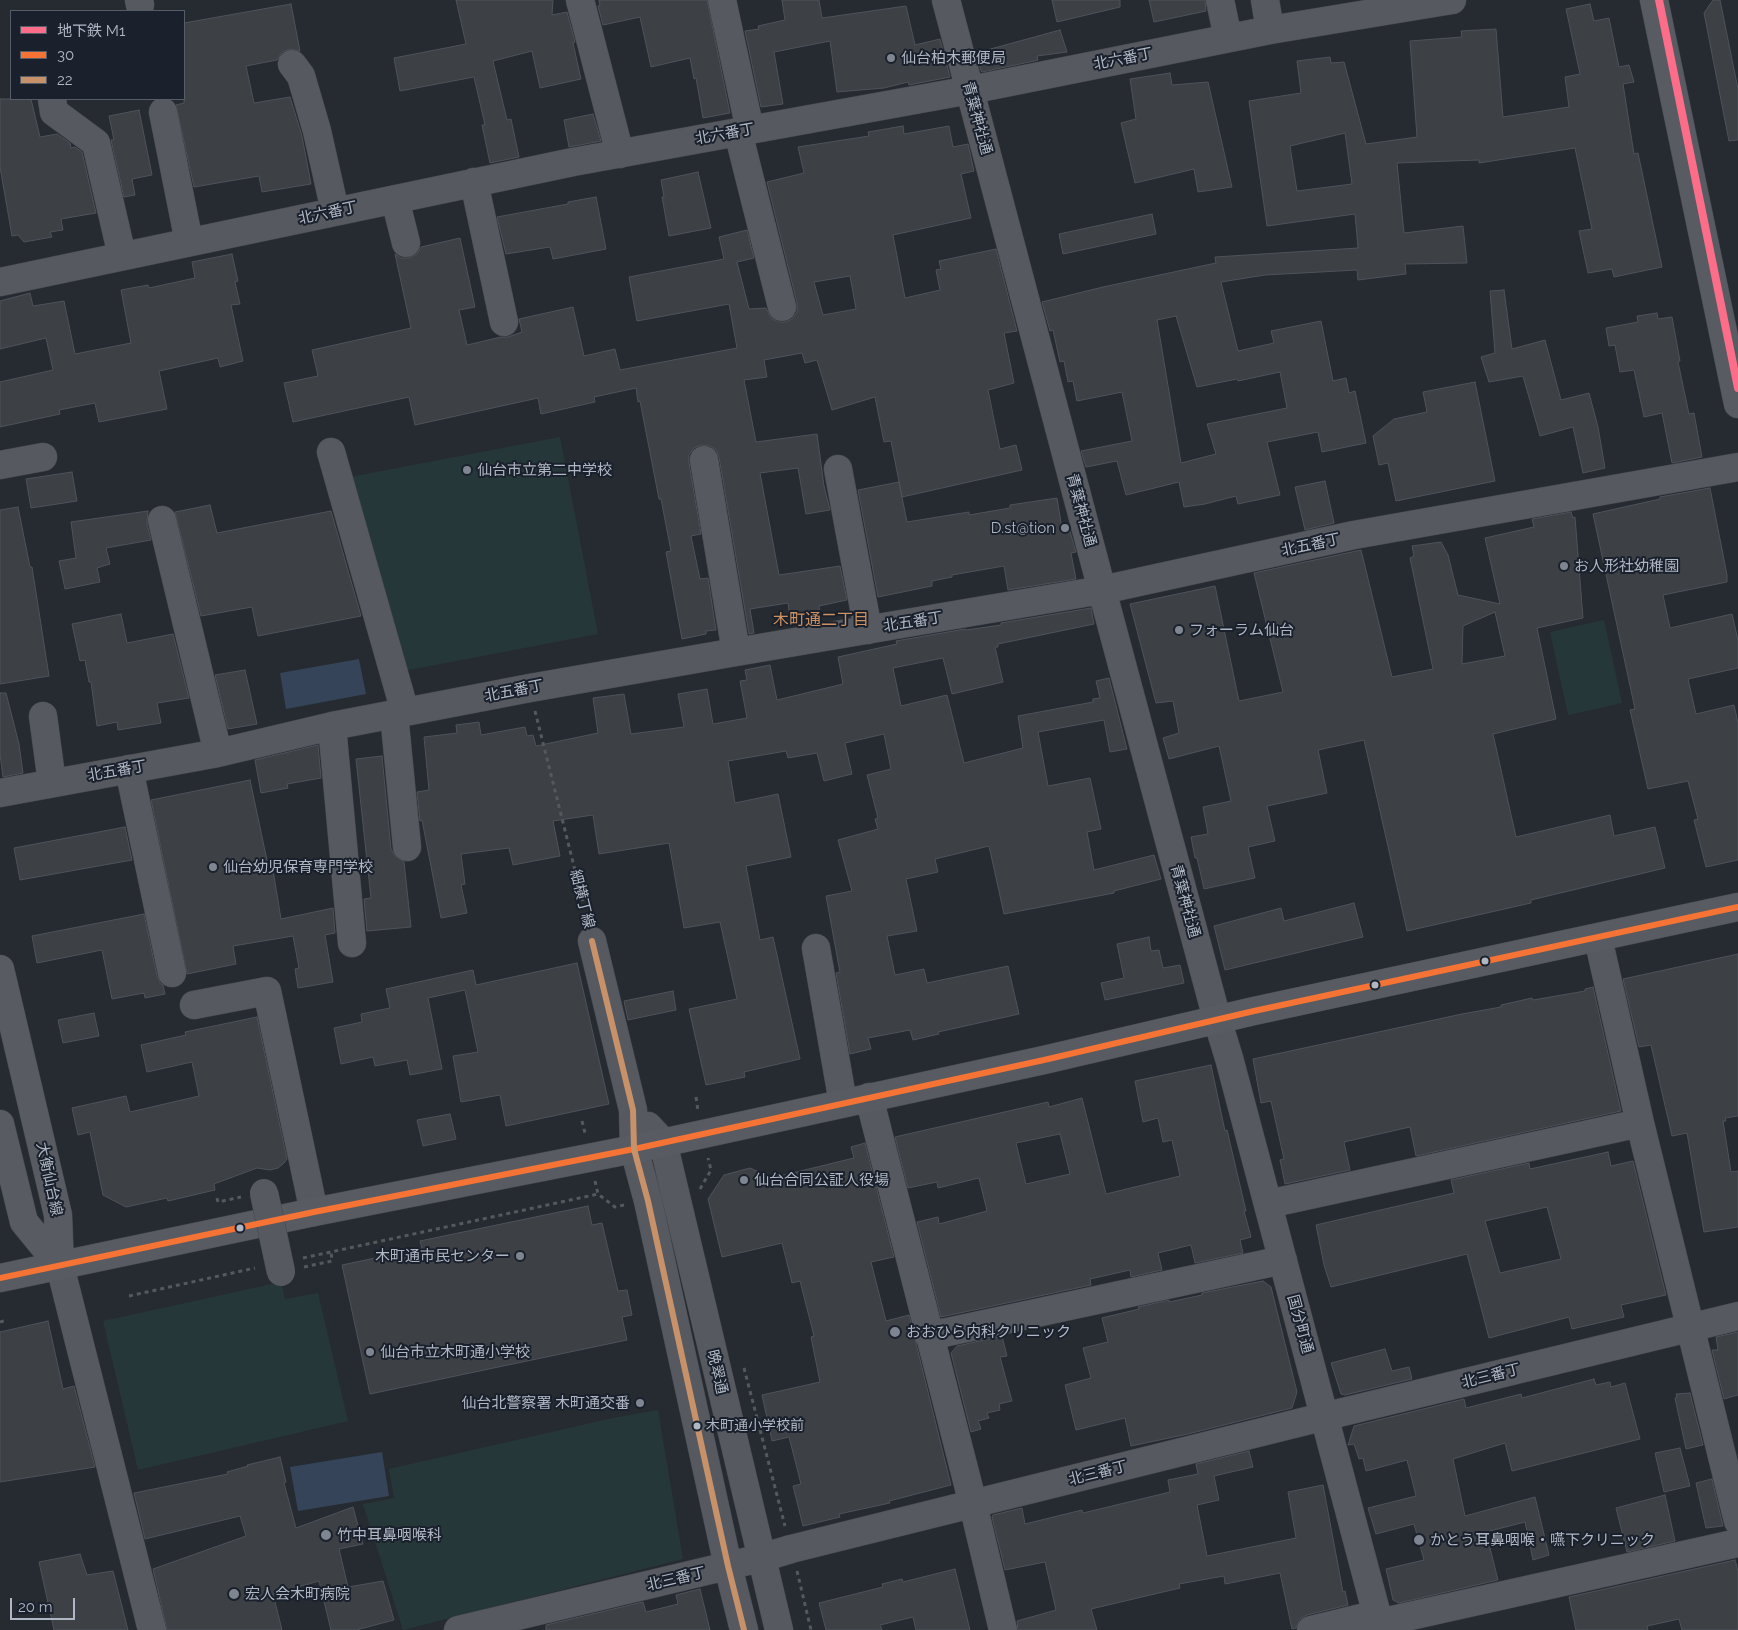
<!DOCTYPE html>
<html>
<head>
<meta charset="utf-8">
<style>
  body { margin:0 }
  #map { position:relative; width:1738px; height:1630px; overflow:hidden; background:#262b31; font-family:Raleway,"Noto Sans JP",sans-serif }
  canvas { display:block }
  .legend { position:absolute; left:10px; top:10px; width:175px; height:90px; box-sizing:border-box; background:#1a212c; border:1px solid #565d69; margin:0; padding:6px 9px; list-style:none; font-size:15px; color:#afb7c4 }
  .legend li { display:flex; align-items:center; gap:10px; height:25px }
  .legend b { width:25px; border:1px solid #565d69 }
  .scale { position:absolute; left:10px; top:1598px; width:65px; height:22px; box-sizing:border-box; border:2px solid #afb7c4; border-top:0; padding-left:6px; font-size:15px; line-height:18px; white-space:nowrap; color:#afb7c4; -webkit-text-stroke:4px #1a212c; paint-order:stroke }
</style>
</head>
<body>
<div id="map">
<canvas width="1738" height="1630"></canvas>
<ul class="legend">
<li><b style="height:6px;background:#fb6d88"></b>地下鉄 M1</li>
<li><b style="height:6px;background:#f57335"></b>30</li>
<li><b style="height:6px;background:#c7916a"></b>22</li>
</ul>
<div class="scale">20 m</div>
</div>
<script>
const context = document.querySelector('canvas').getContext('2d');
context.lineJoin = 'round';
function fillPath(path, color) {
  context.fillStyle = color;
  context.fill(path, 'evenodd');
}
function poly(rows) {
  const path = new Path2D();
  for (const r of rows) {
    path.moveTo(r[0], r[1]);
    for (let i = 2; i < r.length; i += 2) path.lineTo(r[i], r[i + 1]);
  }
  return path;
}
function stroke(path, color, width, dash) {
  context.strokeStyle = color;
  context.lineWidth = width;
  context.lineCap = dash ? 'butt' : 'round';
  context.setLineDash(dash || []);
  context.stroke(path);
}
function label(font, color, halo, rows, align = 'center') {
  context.font = font + ' Raleway,"Noto Sans JP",sans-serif';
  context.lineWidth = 4;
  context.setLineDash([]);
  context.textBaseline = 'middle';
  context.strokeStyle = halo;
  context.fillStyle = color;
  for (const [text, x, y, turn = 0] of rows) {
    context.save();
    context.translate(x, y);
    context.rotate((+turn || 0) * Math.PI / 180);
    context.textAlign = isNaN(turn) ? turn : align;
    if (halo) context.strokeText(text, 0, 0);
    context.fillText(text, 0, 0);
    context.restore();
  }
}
fillPath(poly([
  [560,437,598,634,388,674,350,477],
  [1604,620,1622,703,1568,715,1550,632],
  [281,1282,285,1299,318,1293,348,1421,138,1470,103,1321],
  [658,1410,683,1559,403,1630,363,1504,394,1498,389,1469,613,1418]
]), '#263739');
fillPath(poly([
  [359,659,366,694,286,709,280,673],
  [382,1452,389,1496,298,1511,290,1467]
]), '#354459');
const building = poly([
  [456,0,553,0,552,15,567,12,575,42,573,43,581,79,540,88,532,51,493,61,507,120,511,119,519,157,490,163,482,125,485,125,474,77,400,91,394,58,466,44,456,0],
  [599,0,707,0,730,113,703,118,696,78,694,79,690,58,651,67,640,17,603,25,598,6,600,5,599,0],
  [782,0,819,0,822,18,906,6,915,45,940,39,950,77,909,85,908,82,884,88,837,92,830,41,774,52,783,104,761,107,745,31,759,29,758,26,785,20,782,0],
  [1052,0,1120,0,1120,7,1057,22,1052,0],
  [1149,0,1205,0,1206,11,1154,22,1149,0],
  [1713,0,1720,0,1738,89,1738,140,1729,141,1704,13,1713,0],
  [291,4,300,51,290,49,282,52,277,60,246,66,254,103,290,97,302,136,311,184,262,192,259,176,194,187,176,105,184,103,184,23,291,4],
  [1590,4,1594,21,1609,18,1619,67,1629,65,1634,82,1623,84,1634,154,1638,153,1662,267,1614,277,1612,269,1588,273,1579,231,1592,229,1575,148,1479,163,1479,160,1397,163,1404,233,1463,226,1467,263,1405,264,1406,274,1358,280,1357,270,1265,275,1221,282,1238,351,1274,343,1271,331,1321,321,1333,381,1346,378,1349,393,1355,391,1366,443,1322,452,1318,432,1267,442,1280,495,1238,504,1236,496,1205,504,1184,507,1179,482,1126,495,1117,461,1086,467,1081,451,1132,441,1122,392,1077,401,1073,381,1068,382,1064,361,1060,362,1053,330,1050,331,1042,302,1103,287,1216,263,1215,257,1358,248,1355,214,1267,226,1249,101,1301,93,1297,61,1330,57,1331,63,1344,62,1366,144,1417,137,1410,41,1462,37,1461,31,1496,29,1503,117,1569,107,1565,77,1580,74,1566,9,1590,4],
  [1345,133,1352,184,1297,191,1290,146,1345,133],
  [1176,316,1197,387,1237,379,1238,381,1280,372,1287,408,1207,424,1216,454,1181,463,1157,320,1176,316],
  [1060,30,1067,52,1037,56,1038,60,1034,61,982,72,981,71,976,53,1060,30],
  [1170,73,1172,85,1208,82,1232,187,1198,192,1194,169,1135,183,1121,123,1136,119,1130,79,1170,73],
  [0,99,31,99,40,137,57,134,70,143,71,148,75,147,82,152,96,213,61,219,63,230,50,232,52,237,24,242,18,235,12,236,0,167,0,99],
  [139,110,152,175,132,179,135,195,124,197,111,140,114,140,109,116,139,110],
  [593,114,601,141,569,147,564,120,593,114],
  [903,126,904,134,949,126,953,147,968,144,974,171,961,174,971,218,893,235,905,298,940,290,936,270,941,269,939,261,996,249,1017,331,1004,333,1014,383,988,390,1000,449,1016,445,1022,470,902,497,891,441,884,442,875,397,832,410,817,360,805,363,802,353,764,360,767,377,744,380,756,442,817,434,824,486,830,510,806,514,798,468,760,473,779,575,840,566,847,600,819,606,820,615,790,619,788,603,750,609,754,633,749,634,719,457,716,450,710,446,701,445,694,448,689,455,689,463,701,534,691,536,700,579,708,578,716,630,706,631,706,634,682,639,666,552,671,551,661,499,659,499,640,401,638,402,636,388,594,397,595,402,541,414,538,398,415,425,409,397,293,422,284,383,318,376,312,350,411,328,395,254,401,258,409,258,417,254,421,247,460,238,475,307,459,310,467,345,501,337,508,337,522,332,519,319,573,307,584,356,615,349,620,370,737,348,729,304,637,321,629,277,724,259,719,237,747,230,754,258,737,262,749,309,766,308,771,318,778,322,786,322,792,319,797,312,797,303,767,182,804,173,798,147,869,136,868,132,903,126],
  [850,276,856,309,823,315,814,282,850,276],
  [698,172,711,228,669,236,662,197,664,197,661,180,698,172],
  [596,197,606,249,553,259,550,247,506,254,497,217,568,204,568,202,596,197],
  [1152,214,1156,234,1063,254,1059,234,1152,214],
  [232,254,238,281,235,282,240,304,231,305,243,361,220,367,218,358,159,371,167,409,99,422,95,403,59,410,60,414,0,427,0,382,53,370,46,338,0,349,0,301,30,293,33,306,64,301,75,354,131,343,121,290,148,285,149,288,195,278,192,262,232,254],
  [1504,290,1512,349,1545,340,1561,400,1589,393,1598,427,1605,468,1583,473,1573,427,1540,436,1523,376,1489,382,1481,357,1495,353,1490,291,1504,290],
  [1657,313,1658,319,1672,317,1680,361,1678,362,1689,414,1694,413,1702,457,1672,463,1662,413,1644,417,1634,370,1620,372,1615,345,1609,346,1606,328,1638,322,1637,316,1657,313],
  [1475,382,1495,481,1396,501,1388,463,1379,465,1373,436,1394,419,1427,412,1423,392,1475,382],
  [72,472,77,501,31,508,26,479,72,472],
  [1325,481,1334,523,1305,530,1295,487,1325,481],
  [899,482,907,522,969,512,969,515,1010,508,1010,505,1057,498,1062,529,1069,528,1076,552,1071,553,1076,579,1008,590,1004,566,952,575,952,577,932,581,932,586,878,597,858,490,899,482],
  [1710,488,1727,575,1727,582,1663,595,1670,628,1732,614,1738,640,1738,668,1688,679,1696,714,1734,705,1738,723,1738,860,1706,867,1694,820,1698,819,1688,781,1648,789,1630,710,1635,709,1593,514,1660,499,1660,497,1710,488],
  [210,505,217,533,331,511,361,616,258,636,252,607,201,616,175,512,210,505],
  [18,507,30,567,32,567,49,676,0,684,0,510,18,507],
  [148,511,147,524,151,540,106,548,110,564,97,568,100,582,65,589,59,561,76,558,71,522,148,511],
  [1571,512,1573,518,1575,517,1583,618,1537,628,1556,719,1493,734,1516,837,1610,815,1614,836,1655,827,1665,868,1531,900,1531,903,1407,931,1364,740,1318,750,1327,793,1267,806,1275,841,1248,847,1255,878,1204,889,1197,858,1195,858,1191,837,1208,834,1203,807,1231,801,1219,746,1169,759,1163,738,1179,733,1173,701,1156,703,1130,604,1215,586,1239,701,1283,692,1254,573,1361,550,1392,677,1433,669,1410,558,1414,556,1412,546,1441,542,1448,555,1458,595,1500,604,1485,538,1534,527,1532,519,1571,512],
  [1495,612,1505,656,1462,664,1463,626,1495,612],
  [1091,608,1094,624,998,644,998,647,995,647,1003,682,952,694,943,658,893,668,901,706,947,695,964,763,1023,748,1018,716,1093,702,1093,699,1100,698,1096,681,1109,678,1127,749,1110,752,1104,720,1038,732,1048,786,1090,778,1101,829,1087,832,1094,870,1154,855,1161,879,1114,891,1114,893,1004,914,989,846,935,859,938,872,906,879,917,931,887,936,895,975,924,969,927,983,1008,966,1019,1014,938,1032,939,1034,913,1040,910,1030,868,1038,871,1049,850,1054,836,973,840,972,826,896,852,891,838,840,878,829,875,819,878,818,867,775,891,769,884,734,845,743,852,774,824,781,817,753,788,758,786,751,728,761,735,803,778,794,791,857,746,866,760,940,773,937,800,1059,744,1072,745,1077,706,1085,689,1009,737,999,720,922,684,928,669,843,599,854,593,815,553,821,560,856,513,865,509,848,461,854,465,884,461,885,467,913,441,918,422,820,420,821,417,792,429,790,424,737,457,733,456,725,479,722,481,735,525,727,527,736,533,735,536,746,598,733,593,698,624,694,631,734,684,727,678,694,707,689,713,724,747,718,740,681,747,680,745,670,770,665,777,700,843,684,838,657,897,644,896,641,965,629,966,630,1001,625,1001,623,1091,608],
  [121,614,127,643,173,634,189,698,157,703,161,723,118,730,117,722,97,726,91,682,89,682,85,660,80,661,72,624,121,614],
  [245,670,257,724,228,729,215,675,245,670],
  [0,693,6,693,19,744,23,773,3,777,0,754,0,693],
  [318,745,321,778,287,784,288,788,261,793,255,760,318,745],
  [382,756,391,849,395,856,404,862,411,927,367,931,364,899,371,898,356,759,382,756],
  [250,780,268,865,272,864,281,919,333,908,335,933,325,935,333,982,298,988,295,969,299,968,293,936,233,946,236,964,187,974,151,800,250,780],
  [125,827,132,860,20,880,14,848,125,827],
  [1354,903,1363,937,1225,970,1214,926,1281,908,1284,921,1354,903],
  [144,914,157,976,160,983,163,985,165,994,145,998,144,993,112,999,102,950,37,963,32,936,144,914],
  [1149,937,1151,951,1159,950,1163,968,1180,965,1184,983,1105,1000,1101,983,1124,978,1117,944,1149,937],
  [1738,954,1738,1116,1725,1118,1726,1121,1723,1121,1731,1172,1738,1171,1738,1227,1704,1232,1687,1133,1672,1136,1651,1045,1639,1047,1623,979,1738,954],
  [577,963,609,1104,506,1126,500,1095,461,1102,453,1056,478,1052,465,990,428,998,442,1069,410,1075,407,1060,375,1066,373,1057,341,1064,334,1028,362,1022,361,1014,390,1008,386,989,473,970,476,985,577,963],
  [1593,987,1621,1111,1416,1156,1410,1127,1344,1142,1350,1170,1285,1184,1280,1160,1284,1159,1271,1101,1261,1103,1253,1059,1462,1014,1501,1007,1501,1005,1532,998,1533,1000,1585,991,1585,989,1593,987],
  [673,991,676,1010,628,1020,624,1001,673,991],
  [94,1013,99,1036,63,1043,58,1020,94,1013],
  [257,1017,287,1159,284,1163,278,1168,270,1170,257,1168,214,1184,215,1190,168,1201,167,1198,126,1207,103,1195,90,1132,78,1135,72,1108,126,1096,130,1112,199,1096,192,1062,147,1072,141,1045,186,1035,185,1032,257,1017],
  [1211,1065,1225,1131,1227,1130,1246,1211,1244,1211,1251,1237,1240,1240,1243,1253,1195,1263,1191,1245,1158,1253,1162,1270,1131,1277,1130,1270,1090,1279,1091,1285,941,1317,917,1222,938,1217,939,1224,987,1211,979,1178,938,1188,937,1182,908,1188,895,1137,1048,1102,1049,1107,1082,1098,1106,1194,1180,1176,1172,1140,1163,1142,1158,1118,1143,1122,1135,1081,1211,1065],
  [1060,1134,1070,1174,1026,1184,1016,1143,1060,1134],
  [450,1114,456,1139,423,1146,417,1120,450,1114],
  [865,1143,894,1257,871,1262,886,1321,909,1315,951,1485,889,1501,890,1503,839,1514,840,1517,803,1526,793,1486,801,1484,789,1437,772,1441,762,1395,820,1382,811,1337,814,1336,800,1281,792,1283,782,1243,722,1257,708,1199,724,1175,750,1168,772,1178,854,1158,851,1147,865,1143],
  [1608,1152,1611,1166,1633,1161,1666,1295,1621,1305,1624,1317,1572,1329,1569,1317,1489,1338,1467,1254,1331,1287,1324,1265,1316,1225,1454,1193,1451,1180,1529,1163,1530,1169,1608,1152],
  [1547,1207,1561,1259,1500,1273,1485,1221,1547,1207],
  [588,1206,592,1225,602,1223,618,1291,627,1290,632,1315,622,1317,627,1340,370,1394,342,1265,422,1248,420,1241,588,1206],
  [1263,1281,1271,1287,1297,1392,1292,1408,1188,1434,1131,1446,1125,1418,1076,1430,1065,1385,1091,1378,1083,1348,1108,1342,1102,1318,1139,1309,1138,1307,1169,1300,1169,1302,1202,1295,1202,1293,1263,1281],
  [48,1321,63,1389,74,1386,95,1467,0,1482,0,1332,48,1321],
  [1738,1332,1738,1395,1724,1399,1712,1350,1718,1350,1716,1337,1738,1332],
  [1002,1336,1007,1356,1000,1357,1012,1401,999,1404,1000,1410,987,1413,989,1418,978,1421,981,1429,971,1432,951,1353,957,1346,1002,1336],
  [1385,1349,1392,1371,1409,1367,1412,1379,1345,1395,1341,1394,1331,1363,1385,1349],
  [1594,1379,1596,1385,1610,1382,1611,1387,1625,1383,1640,1439,1512,1471,1505,1443,1453,1459,1465,1516,1535,1497,1549,1555,1533,1560,1525,1522,1486,1532,1498,1580,1399,1603,1393,1600,1386,1569,1424,1560,1414,1524,1376,1534,1368,1508,1416,1496,1407,1460,1366,1471,1363,1458,1359,1459,1354,1444,1348,1445,1354,1426,1464,1399,1466,1408,1521,1394,1522,1398,1594,1379],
  [1690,1393,1703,1445,1686,1449,1675,1398,1677,1397,1676,1394,1690,1393],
  [1680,1448,1690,1486,1664,1492,1655,1453,1680,1448],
  [1249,1451,1253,1467,1214,1476,1219,1500,1197,1505,1207,1556,1296,1538,1288,1492,1323,1485,1343,1592,1345,1591,1348,1605,1307,1615,1300,1619,1296,1628,1292,1629,1280,1573,1225,1584,1224,1576,1179,1584,1180,1588,1091,1609,1097,1630,1018,1630,1017,1621,1056,1610,1045,1562,1005,1570,992,1517,993,1515,1022,1508,1025,1524,1082,1510,1083,1513,1170,1492,1168,1480,1198,1474,1196,1464,1249,1451],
  [280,1457,286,1482,284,1483,296,1528,353,1507,363,1544,339,1549,348,1587,383,1581,394,1620,356,1630,331,1630,319,1581,273,1594,282,1630,167,1630,153,1569,246,1536,240,1516,145,1539,134,1493,228,1474,227,1472,248,1466,247,1465,280,1457],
  [1712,1479,1723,1526,1706,1528,1696,1483,1712,1479],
  [1665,1495,1675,1541,1627,1552,1616,1508,1665,1495],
  [80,1554,87,1575,113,1571,128,1630,54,1630,39,1562,80,1554],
  [1735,1560,1738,1571,1738,1630,1682,1630,1679,1619,1647,1626,1648,1630,1576,1630,1569,1597,1735,1560],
  [955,1569,970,1630,916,1630,913,1617,880,1625,882,1630,826,1630,819,1603,883,1587,882,1584,902,1579,903,1582,955,1569],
  [700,1589,710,1630,546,1630,546,1625,643,1602,646,1612,678,1604,676,1595,700,1589]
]);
fillPath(building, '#3d4146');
stroke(building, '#4e525a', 1);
const minor = poly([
  [139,0,140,5],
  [580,0,620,154],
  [722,0,750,130],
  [946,0,1102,590,1217,1019,1229,1058,1381,1630],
  [1220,0,1228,38],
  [1265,0,1270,30],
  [292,64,301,76,317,131,335,211],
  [52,99,54,112,96,143,122,256],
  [163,112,189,242],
  [738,132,782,307],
  [474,182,504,322],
  [395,199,406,243],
  [0,282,573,162,970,90,1270,30,1452,0],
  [331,452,405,712],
  [704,460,736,652],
  [0,465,43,457],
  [838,469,868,630],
  [162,520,218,753],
  [394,714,407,847],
  [43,716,52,783],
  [332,726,352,943],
  [129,769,172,973],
  [0,793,218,753,332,726,530,688,736,652,1102,590,1354,535,1738,467],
  [1598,938,1640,1123,1738,1521],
  [592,941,633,1110,634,1149,648,1201,728,1566,744,1630],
  [816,948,843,1103],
  [194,1005,267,991,314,1212],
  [869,1097,973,1504,1003,1630],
  [648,1126,663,1142,779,1630],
  [1268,1204,1640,1123],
  [60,1266,152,1630],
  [929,1336,1283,1260],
  [1379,1623,1738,1543],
  [458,1630,761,1558,791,1549,1306,1421,1738,1316],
  [1311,1630,1377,1614]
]);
const major = poly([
  [1654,0,1738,404],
  [0,969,58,1215,60,1266],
  [0,1124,24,1222,60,1266],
  [0,1278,314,1212,634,1149,1044,1060,1254,1011,1738,907]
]);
stroke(minor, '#44474c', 29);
stroke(major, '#43474e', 29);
stroke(poly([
  [535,711,587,918],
  [696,1097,698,1111],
  [582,1121,585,1133],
  [595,1181,598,1194,615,1207,624,1205],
  [700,1189,711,1170,708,1158],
  [217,1198,218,1202,241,1197],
  [303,1258,598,1194],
  [304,1267,332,1261,331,1252],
  [129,1296,255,1268],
  [0,1322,7,1320],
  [744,1368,785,1526],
  [797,1571,811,1630]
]), '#54595e', 3, [4, 4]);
stroke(minor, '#565960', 28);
stroke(major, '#585c62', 28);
const minorBridge = poly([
  [264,1193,281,1272]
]);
stroke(minorBridge, '#44474c', 29, []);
stroke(minorBridge, '#565960', 28);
stroke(poly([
  [0,1278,314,1212,634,1149,1044,1060,1254,1011,1738,907]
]), '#f57335', 6);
stroke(poly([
  [592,941,633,1110,634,1149,648,1201,728,1566,744,1630]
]), '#c7916a', 6);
stroke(poly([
  [1659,0,1738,388]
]), '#fb6d88', 8);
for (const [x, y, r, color] of [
  [891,58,5,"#7f8691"],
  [467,470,5,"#7f8691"],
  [1065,528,5,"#7f8691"],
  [1564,566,5,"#7f8691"],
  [1179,630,5,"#7f8691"],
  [213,867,5,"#7f8691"],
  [1485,961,4.5,"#afb7c4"],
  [1375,985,4.5,"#afb7c4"],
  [744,1180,5,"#7f8691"],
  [240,1228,4.5,"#afb7c4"],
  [520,1256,5,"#7f8691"],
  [895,1332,6,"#7f8691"],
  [370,1352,5,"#7f8691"],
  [640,1403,5,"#7f8691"],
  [697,1426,4.5,"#afb7c4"],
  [326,1535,6,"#7f8691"],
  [1419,1540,6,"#7f8691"],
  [234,1594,6,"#7f8691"]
]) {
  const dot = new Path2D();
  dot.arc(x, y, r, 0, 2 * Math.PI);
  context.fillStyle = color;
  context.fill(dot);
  stroke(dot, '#1a212c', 2);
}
label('14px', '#afb7c4', '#1a212c', [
  ["木町通小学校前",706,1426]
], 'left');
label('15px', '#afb7c4', '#1a212c', [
  ["仙台柏木郵便局",901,58],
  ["仙台市立第二中学校",477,470],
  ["D.st@tion",1055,528,"right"],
  ["お人形社幼稚園",1574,566],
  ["フォーラム仙台",1189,630],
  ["仙台幼児保育専門学校",223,867],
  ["仙台合同公証人役場",754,1180],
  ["木町通市民センター",510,1256,"right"],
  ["おおひら内科クリニック",906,1332],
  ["仙台市立木町通小学校",380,1352],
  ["仙台北警察署 木町通交番",630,1403,"right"],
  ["竹中耳鼻咽喉科",337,1535],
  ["かとう耳鼻咽喉・嚥下クリニック",1430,1540],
  ["宏人会木町病院",245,1594]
], 'left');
label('15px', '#afb7c4', '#1a212c', [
  ["北六番丁",1123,59,-11],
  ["青葉神社通",977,118,75],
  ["北六番丁",725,134,-10],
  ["北六番丁",328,213,-12],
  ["青葉神社通",1081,510,75],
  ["北五番丁",1311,545,-12],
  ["北五番丁",913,622,-9],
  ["北五番丁",514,691,-11],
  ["北五番丁",117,771,-10],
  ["細横丁線",582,899,76],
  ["青葉神社通",1185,901,75],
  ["大衡仙台線",49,1179,78],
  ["国分町通",1300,1324,75],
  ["晩翠通",717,1372,77],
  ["北三番丁",1491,1376,-14],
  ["北三番丁",1098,1473,-14],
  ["北三番丁",676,1579,-13]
]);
label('16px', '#cd9061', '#1a212c', [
  ["木町通二丁目",821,620]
]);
</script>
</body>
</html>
